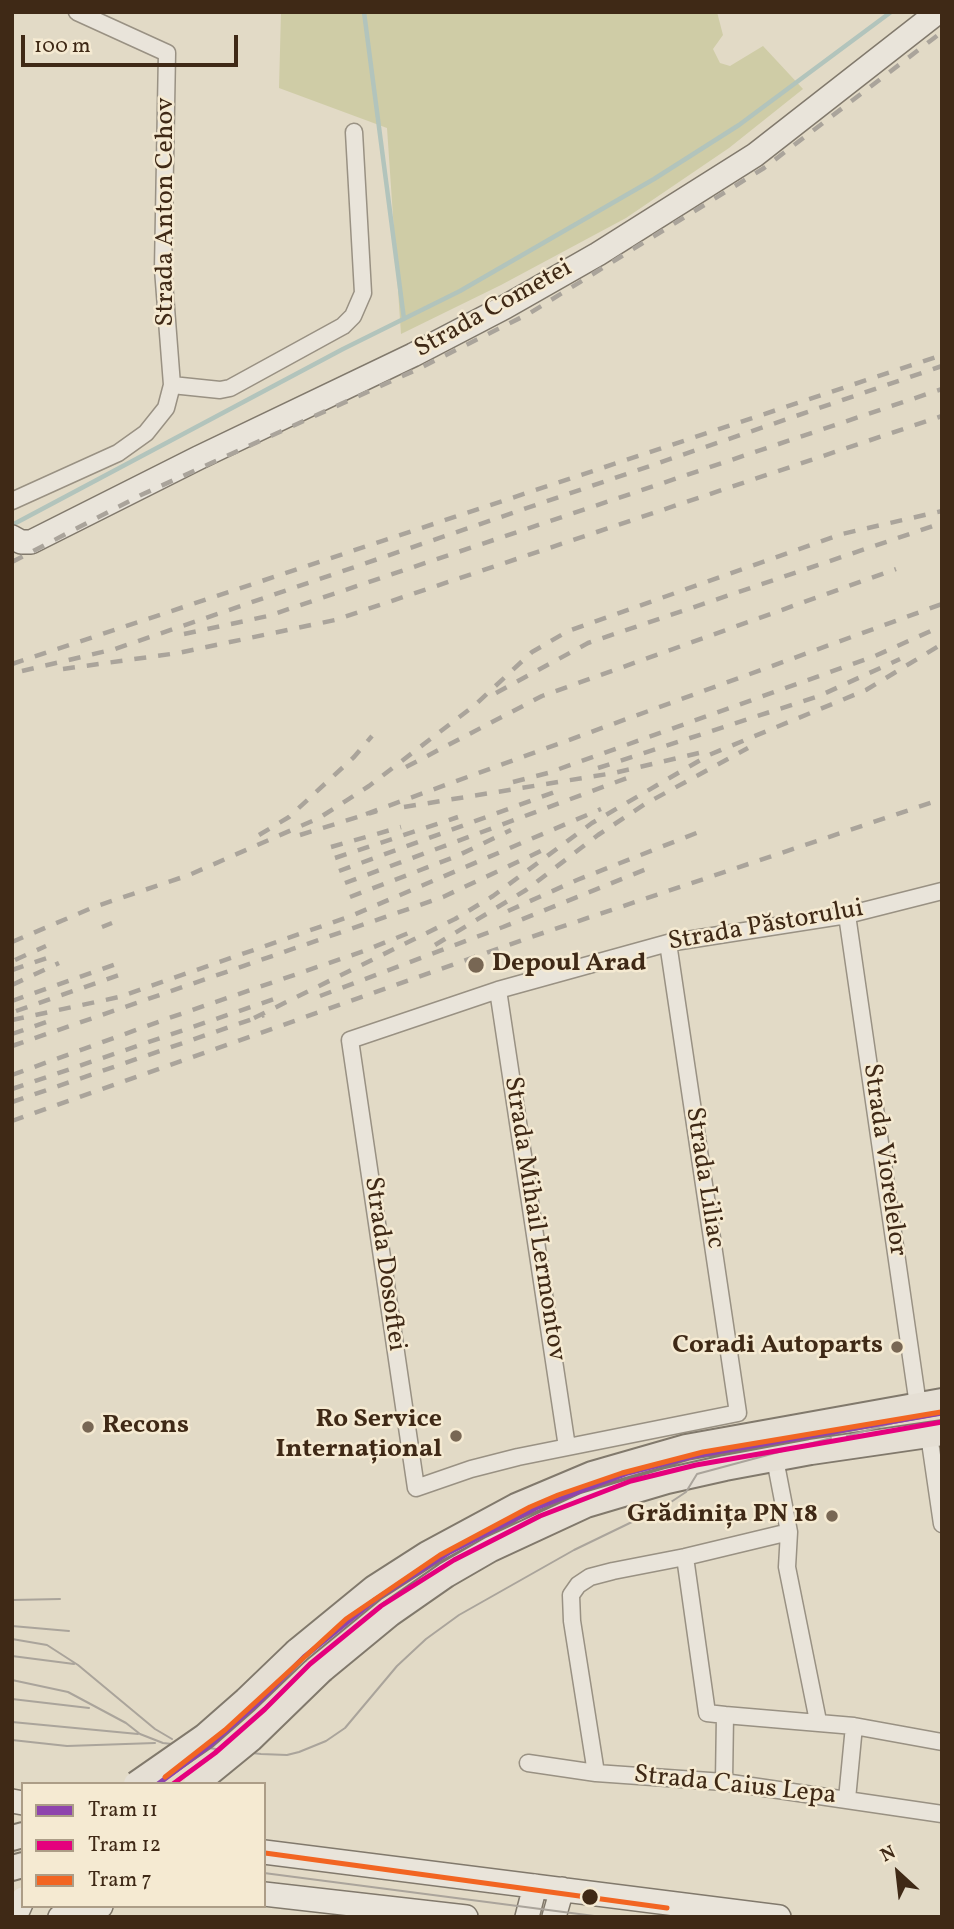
<!DOCTYPE html>
<html>
<head>
<meta charset="utf-8">
<style>
  body { margin:0 }
  #map { position:relative; width:954px; height:1929px; overflow:hidden; background:#e2dac6; font-family:Vollkorn,serif }
  canvas { display:block }
  .frame { position:absolute; inset:0; border:14px solid #3f2916; pointer-events:none }
  .legend { position:absolute; left:21px; top:1782px; width:245px; height:126px; box-sizing:border-box; background:#f5ead2; border:2px solid #ac9d87; margin:0; padding:9px 12px; list-style:none; font-size:21px; color:#3f2916 }
  .legend li { display:flex; align-items:center; gap:14px; height:35px }
  .legend b { width:35px; border:2px solid #ac9d87 }
  .north { position:absolute; left:863px; top:1838px; width:70px; height:70px; -webkit-text-stroke:5px #f5ead2; paint-order:stroke; rotate:333deg; font-size:19px; font-weight:700; line-height:28px; text-align:center; color:#3f2916 }
  .north::after { content:''; display:block; margin:auto; width:24px; height:32px; background:#3f2916; clip-path:polygon(50% 0,100% 100%,50% 72%,0 100%) }
  .scale { position:absolute; left:21px; top:35px; width:217px; height:32px; box-sizing:border-box; border:4px solid #3f2916; border-top:0; padding-left:9px; font-size:21px; line-height:24px; white-space:nowrap; color:#3f2916; -webkit-text-stroke:5px #f5ead2; paint-order:stroke }
</style>
</head>
<body>
<div id="map">
<canvas width="954" height="1929"></canvas>
<div class="frame"></div>
<ul class="legend">
<li><b style="height:9px;background:#8e44ad"></b>Tram 11</li>
<li><b style="height:9px;background:#e5007d"></b>Tram 12</li>
<li><b style="height:9px;background:#f26522"></b>Tram 7</li>
</ul>
<div class="north">N</div>
<div class="scale">100 m</div>
</div>
<script>
const context = document.querySelector('canvas').getContext('2d');
context.lineJoin = 'round';
function fillPath(path, color) {
  context.fillStyle = color;
  context.fill(path, 'evenodd');
}
function poly(rows) {
  const path = new Path2D();
  for (const r of rows) {
    path.moveTo(r[0], r[1]);
    for (let i = 2; i < r.length; i += 2) path.lineTo(r[i], r[i + 1]);
  }
  return path;
}
function stroke(path, color, width, dash) {
  context.strokeStyle = color;
  context.lineWidth = width;
  context.lineCap = dash ? 'butt' : 'round';
  context.setLineDash(dash || []);
  context.stroke(path);
}
function label(font, color, halo, rows, align = 'center') {
  context.font = font + ' Vollkorn,serif';
  context.lineWidth = 5;
  context.setLineDash([]);
  context.textBaseline = 'middle';
  context.strokeStyle = halo;
  context.fillStyle = color;
  for (const [text, x, y, turn = 0] of rows) {
    context.save();
    context.translate(x, y);
    context.rotate((+turn || 0) * Math.PI / 180);
    context.textAlign = isNaN(turn) ? turn : align;
    if (halo) context.strokeText(text, 0, 0);
    context.fillText(text, 0, 0);
    context.restore();
  }
}
fillPath(poly([
  [281,12,717,12,723,35,713,49,720,63,730,66,763,46,803,89,729,148,626,218,501,285,401,334,387,128,279,88]
]), '#cfcca6');
stroke(poly([
  [364,12,404,319],
  [12,525,343,349,460,291,654,179,739,125,891,12]
]), '#b2c4bc', 4.5);
const street = poly([
  [77,12,167,53,163,269,172,385],
  [12,501,118,453,146,433,166,408,172,385,220,390,230,388,343,326,353,316,363,293,354,132],
  [847,915,918,1405],
  [668,943,738,1413,518,1457,471,1469,416,1488,350,1040,498,990,668,943,847,915,942,891],
  [498,990,567,1447],
  [929,1435,942,1524],
  [775,1459,789,1532,787,1567,818,1721],
  [685,1557,707,1713,725,1715],
  [528,1763,596,1773,724,1782,942,1814],
  [596,1773,572,1621,571,1595,578,1585,590,1577,613,1571,685,1557,789,1532],
  [724,1782,725,1715,854,1726,942,1742],
  [847,1799,854,1726]
]);
const secondary = poly([
  [12,537,21,542,31,542,198,458,413,355,505,307,598,254,755,155,938,12],
  [12,1801,23,1803],
  [264,1852,779,1917],
  [264,1894,466,1917],
  [60,1917,101,1906],
  [527,1917,535,1886],
  [554,1917,562,1889]
]);
const primary = poly([
  [297,1651,374,1588,427,1554,516,1506,592,1474,686,1447,942,1401],
  [322,1670,390,1614,446,1575,491,1549,586,1505,667,1481,725,1468,811,1452,942,1433],
  [12,1838,23,1835],
  [12,1868,23,1865]
]);
stroke(street, '#999183', 19);
stroke(secondary, '#81796c', 26);
stroke(primary, '#81796c', 28);
stroke(street, '#e9e4da', 16);
stroke(secondary, '#e9e4da', 23);
stroke(primary, '#e5dfd4', 24);
stroke(poly([
  [847,1436,907,1419],
  [12,1600,60,1599],
  [12,1626,69,1631],
  [12,1639,47,1645,78,1665,155,1729,172,1739],
  [12,1656,74,1664],
  [12,1680,68,1692,126,1723,140,1734,163,1743,261,1754,287,1755,299,1752,326,1741,345,1728,397,1666,426,1639,459,1615,574,1550,665,1506,686,1492,697,1474,831,1438],
  [12,1699,89,1708],
  [12,1722,138,1734],
  [12,1740,67,1746,155,1743],
  [264,1873,602,1917],
  [12,1907,23,1904]
]), '#aaa49b', 2);
stroke(poly([
  [12,562,141,495,418,369,530,313,764,168,942,32],
  [184,634,268,616,942,389],
  [12,664,942,355],
  [63,669,178,653,335,620,942,416],
  [22,671,115,649,942,366],
  [496,693,588,643,942,523],
  [406,767,542,696,896,569],
  [598,768,819,696,900,659],
  [513,782,548,773,875,656,942,626],
  [404,807,614,773,703,752],
  [366,814,942,604],
  [259,835,289,817,354,757,372,736],
  [300,835,377,811],
  [331,847,401,827],
  [335,858,458,817],
  [339,871,560,790],
  [345,883,627,778],
  [350,897,457,856,511,830],
  [508,911,577,880,699,832],
  [102,927,112,923],
  [12,942,94,907,189,875,319,818,369,786,475,705,532,652,568,631,842,534,942,511],
  [435,945,526,890,598,835,645,804,748,748],
  [15,960,46,946],
  [12,970,47,958],
  [12,985,59,963],
  [320,996,503,927,654,866],
  [12,1001,125,961],
  [16,1011,125,973],
  [254,1018,455,919,493,896,592,823,709,755,866,690,942,644],
  [12,1020,119,997,351,916,601,809],
  [12,1034,52,1020],
  [12,1046,443,897,543,850],
  [12,1075,169,1018,364,951,411,932],
  [12,1089,277,998],
  [12,1102,264,1015],
  [12,1121,531,937,942,799]
]), '#aaa49b', 4.5, [12, 12]);
const secondaryBridge = poly([
  [15,1917,23,1899]
]);
const primaryBridge = poly([
  [136,1784,205,1736,246,1700,297,1651],
  [196,1784,251,1739,322,1670]
]);
stroke(secondaryBridge, '#81796c', 26, []);
stroke(primaryBridge, '#81796c', 28, []);
stroke(secondaryBridge, '#e9e4da', 23);
stroke(primaryBridge, '#e5dfd4', 24);
stroke(poly([
  [158,1784,209,1746,259,1702,304,1657,376,1599,450,1552,536,1508,628,1473,694,1456,942,1413]
]), '#8e44ad', 5);
stroke(poly([
  [173,1784,215,1753,265,1709,310,1664,381,1606,454,1560,540,1516,631,1481,696,1465,942,1422]
]), '#e5007d', 5);
stroke(poly([
  [165,1777,225,1730,346,1619,440,1555,530,1507,558,1495,622,1473,703,1452,941,1412],
  [265,1853,667,1908]
]), '#f26522', 5);
for (const [x, y, r, color] of [
  [476,965,9,"#786754"],
  [897,1347,7,"#786754"],
  [88,1427,7,"#786754"],
  [456,1436,7,"#786754"],
  [832,1516,7,"#786754"],
  [590,1897,9,"#3f2916"]
]) {
  const dot = new Path2D();
  dot.arc(x, y, r, 0, 2 * Math.PI);
  context.fillStyle = color;
  context.fill(dot);
  stroke(dot, '#f5ead2', 2.5);
}
label('26px', '#3f2916', '#f5ead2', [
  ["Strada Anton Cehov",167,212,-90],
  ["Strada Cometei",494,310,-29],
  ["Strada Păstorului",766,927,-10],
  ["Strada Viorelelor",883,1160,82],
  ["Strada Liliac",703,1178,81],
  ["Strada Mihail Lermontov",533,1219,81],
  ["Strada Dosoftei",383,1264,82],
  ["Strada Caius Lepa",735,1787,6]
]);
label('bold 26px', '#3f2916', '#f5ead2', [
  ["Depoul Arad",492,965,"left"],
  ["Coradi Autoparts",883,1347],
  ["Ro Service",442,1421],
  ["Internațional",442,1451],
  ["Recons",102,1427,"left"],
  ["Grădinița PN 18",818,1516]
], 'right');
</script>
</body>
</html>
